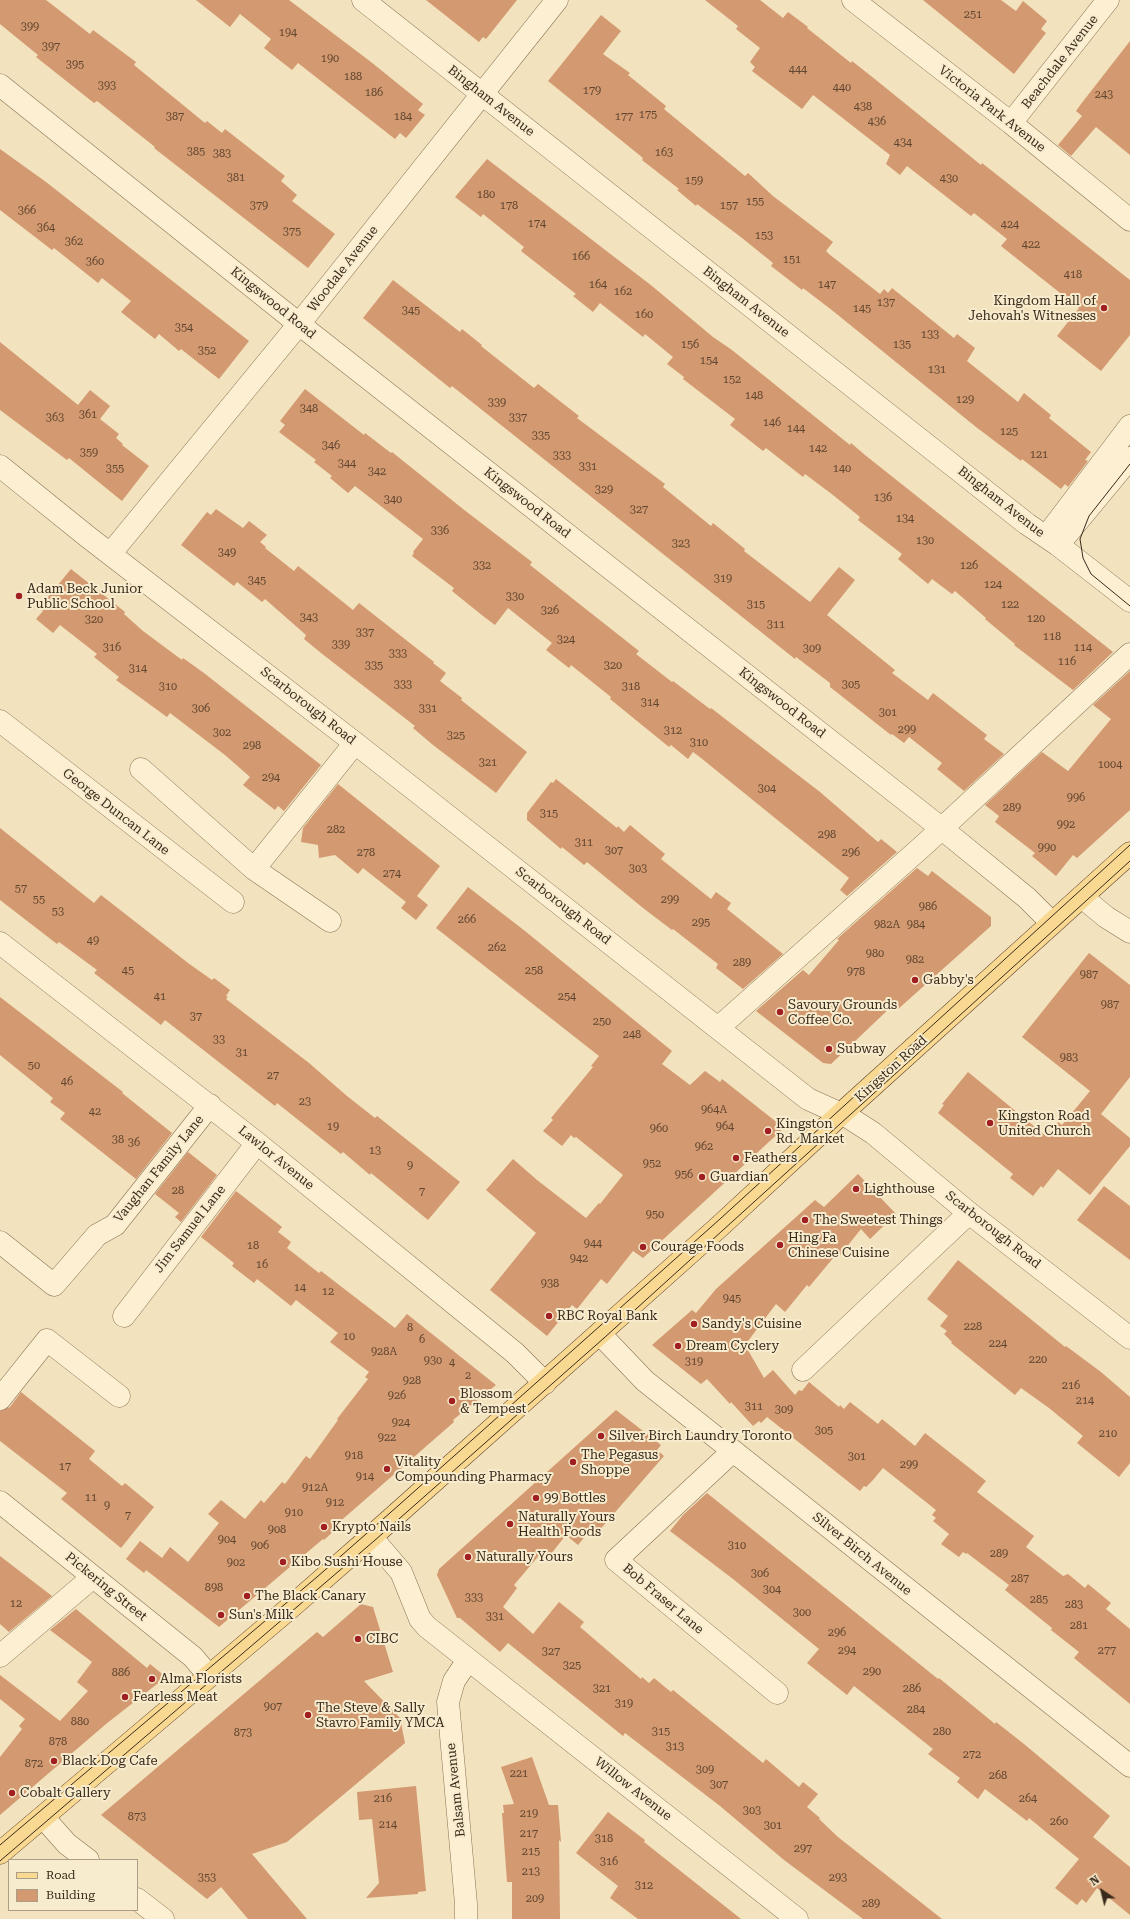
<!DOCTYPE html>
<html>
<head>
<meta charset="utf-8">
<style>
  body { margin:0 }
  #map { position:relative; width:1130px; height:1919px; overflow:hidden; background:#f2e2be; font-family:"Roboto Serif",serif }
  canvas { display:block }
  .legend { position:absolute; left:8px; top:1859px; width:130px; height:52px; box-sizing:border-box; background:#f8ecce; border:1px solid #ac9e86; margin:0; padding:5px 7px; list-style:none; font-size:12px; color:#392a1b }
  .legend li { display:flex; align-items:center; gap:8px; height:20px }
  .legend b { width:20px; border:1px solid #ac9e86 }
  .north { position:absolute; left:1082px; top:1871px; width:40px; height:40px; -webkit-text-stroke:3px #f8ecce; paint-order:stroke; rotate:325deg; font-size:11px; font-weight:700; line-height:16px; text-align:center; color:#392a1b }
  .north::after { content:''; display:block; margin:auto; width:14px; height:18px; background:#392a1b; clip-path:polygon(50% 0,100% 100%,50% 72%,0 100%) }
</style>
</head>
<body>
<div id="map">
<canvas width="1130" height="1919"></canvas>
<ul class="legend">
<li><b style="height:5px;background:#f9d891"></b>Road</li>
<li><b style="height:11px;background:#d39970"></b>Building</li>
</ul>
<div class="north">N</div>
</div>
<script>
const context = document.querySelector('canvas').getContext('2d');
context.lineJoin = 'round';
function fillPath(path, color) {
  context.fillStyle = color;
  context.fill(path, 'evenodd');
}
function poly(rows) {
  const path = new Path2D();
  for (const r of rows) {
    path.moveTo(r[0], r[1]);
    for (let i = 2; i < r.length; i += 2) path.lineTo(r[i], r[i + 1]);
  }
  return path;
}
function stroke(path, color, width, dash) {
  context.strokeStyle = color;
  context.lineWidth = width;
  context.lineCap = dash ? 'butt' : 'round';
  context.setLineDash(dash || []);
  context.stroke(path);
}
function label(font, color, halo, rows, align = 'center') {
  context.font = font + ' "Roboto Serif",serif';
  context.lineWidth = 4;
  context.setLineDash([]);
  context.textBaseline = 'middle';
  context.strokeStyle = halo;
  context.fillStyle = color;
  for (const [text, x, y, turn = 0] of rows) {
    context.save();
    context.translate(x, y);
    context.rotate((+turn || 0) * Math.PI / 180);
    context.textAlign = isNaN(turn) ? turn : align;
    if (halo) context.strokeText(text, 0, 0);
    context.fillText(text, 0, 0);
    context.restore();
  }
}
fillPath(poly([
  [0,0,46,0,90,34,93,30,136,62,134,65,205,123,207,121,222,133,225,129,285,176,281,181,297,195,292,201,335,234,308,268,154,148,155,147,97,101,94,103,36,57,38,55,0,24],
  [196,0,289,0,371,62,423,104,418,110,425,115,406,138,400,133,395,139,298,63,292,70,264,48,271,39,240,14,230,27],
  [426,0,517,0,486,39,483,37,479,42],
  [705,0,760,0,783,18,788,12,808,27,807,28,851,63,852,61,876,80,981,165,982,163,1130,280,1130,335,1101,371,1057,336,1079,308,1001,246,1007,239,974,213,971,216,907,166,900,175,886,164,890,155,813,95,802,109,752,71,755,67,750,62,760,48,736,29,738,26],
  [923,0,1001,0,1016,11,1023,1,1047,21,1041,29,1046,33,1014,74],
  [601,15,621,31,603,54,630,73,628,75,666,106,664,109,745,176,748,173,773,196,833,242,826,251,829,254,880,294,884,289,888,293,892,288,954,338,957,334,975,348,967,361,1018,402,1024,393,1051,415,1049,418,1091,452,1085,460,1088,461,1068,487,1065,484,1061,489,1022,459,1021,461,976,427,833,311,803,288,802,290,771,266,773,263,742,238,697,204,696,206,677,190,679,189,642,160,643,158,548,81],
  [1130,41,1130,155,1096,127,1071,156,1058,145,1082,116,1076,111,1081,104],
  [0,149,46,182,249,341,219,379,181,349,179,351,159,334,155,339,121,312,131,301,102,278,98,283,54,248,52,250,0,210],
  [487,159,652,286,713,337,732,350,850,445,851,443,865,455,1113,652,1073,690,1014,645,1015,644,985,619,986,618,955,591,952,594,932,579,928,584,898,559,902,554,858,520,860,517,833,495,805,474,803,477,766,448,763,451,730,425,735,419,683,379,684,377,667,364,673,357,645,334,643,337,600,303,593,312,573,296,576,294,521,251,524,247,483,214,481,217,455,197],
  [393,280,460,332,462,329,482,345,481,346,534,388,538,384,579,416,577,418,665,484,663,487,711,526,713,523,745,549,744,551,810,602,839,567,855,580,827,615,895,670,892,673,928,700,933,693,987,735,984,739,1004,754,964,791,937,769,942,763,909,737,904,743,892,734,891,735,830,687,830,683,796,657,795,659,452,386,450,388,363,318],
  [0,342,78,405,90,390,110,406,100,419,119,434,116,438,123,444,122,445,149,466,122,501,69,458,67,460,0,410],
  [305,389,364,435,365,433,391,453,392,452,463,509,532,562,530,565,639,651,636,654,672,682,673,681,710,709,711,708,820,792,878,842,881,839,897,852,847,896,840,890,849,878,701,758,693,752,688,759,671,745,669,747,610,699,611,697,571,665,569,668,546,650,552,643,508,608,495,625,483,616,452,591,454,588,412,556,414,553,413,552,423,539,355,486,348,493,330,478,332,476,314,462,316,460,279,432,285,425,280,421],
  [216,509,243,528,249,521,267,535,260,542,266,547,265,548,294,571,298,566,353,610,359,603,434,662,433,663,446,673,440,681,462,698,461,700,527,752,496,793,433,745,413,728,415,726,321,653,304,639,306,635,265,599,262,602,237,582,234,586,181,545,207,512,211,515],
  [71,569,125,612,124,614,143,631,182,660,183,658,204,673,321,765,284,811,278,806,275,810,243,785,250,777,225,755,170,713,167,717,116,680,119,677,94,657,97,654,60,625,53,633,36,619,43,611,39,608],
  [1130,671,1130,810,1077,858,1073,855,1056,876,1032,856,1035,853,995,822,999,816,985,805,1042,752,1068,771,1111,719,1093,705],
  [556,779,617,828,618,826,624,832,630,825,665,854,661,859,711,899,716,892,731,903,727,909,783,954,743,989,716,968,718,964,673,929,672,930,643,908,587,862,584,865,562,847,561,849,527,820,527,813,551,782,553,783],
  [338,784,440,866,417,896,428,905,416,920,401,908,406,902,363,868,358,874,335,855,319,858,318,845,301,842,303,828],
  [0,828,94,903,101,895,188,963,212,980,214,978,230,990,226,996,228,997,226,999,309,1063,347,1096,375,1118,377,1116,460,1182,428,1220,371,1173,370,1175,343,1152,341,1154,277,1103,275,1106,165,1020,161,1025,94,973,97,970,59,942,57,944,0,900],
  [917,868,928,876,932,871,991,917,991,926,897,1010,892,1006,831,1064,823,1063,756,1011,803,970,809,975,839,940,837,939],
  [468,887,525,931,672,1051,662,1064,690,1085,705,1071,720,1082,722,1079,784,1128,643,1258,633,1251,607,1284,601,1279,577,1309,572,1305,547,1336,490,1290,536,1233,486,1190,513,1159,537,1180,586,1218,599,1203,600,1204,623,1175,576,1137,574,1138,571,1135,562,1146,543,1131,553,1120,551,1118,593,1067,591,1066,599,1056,436,928],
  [1089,953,1130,985,1130,1077,1101,1114,1130,1138,1130,1146,1090,1195,1058,1169,1043,1188,1041,1186,1033,1196,1010,1178,1013,1174,938,1113,944,1105,942,1104,968,1072,1046,1136,1058,1122,1062,1125,1090,1091,1022,1037],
  [0,997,123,1092,122,1093,172,1133,136,1179,60,1119,65,1113,50,1102,53,1098,0,1055],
  [188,1152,217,1175,181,1222,175,1217,179,1213,155,1194],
  [858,1174,896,1214,870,1239,861,1229,837,1259,834,1257,809,1287,807,1285,785,1312,776,1304,745,1345,764,1378,773,1370,795,1395,799,1390,802,1391,809,1382,839,1407,840,1405,844,1409,850,1402,878,1424,882,1419,915,1446,925,1433,986,1481,977,1492,1034,1536,1026,1547,1063,1576,1068,1574,1085,1588,1088,1584,1111,1603,1106,1609,1130,1629,1130,1704,1074,1658,1079,1652,1051,1630,1052,1628,1005,1590,1009,1585,967,1553,966,1554,963,1552,959,1557,941,1544,949,1534,933,1521,936,1518,932,1515,936,1510,883,1468,873,1480,866,1487,864,1486,860,1491,767,1417,761,1423,759,1421,753,1426,731,1402,730,1404,707,1379,701,1384,652,1345,692,1310,696,1313,716,1289,815,1200,824,1207],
  [1104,1186,1130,1206,1130,1260,1077,1220],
  [236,1191,282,1227,278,1232,291,1242,287,1248,319,1273,321,1271,395,1328,407,1314,496,1385,453,1420,454,1422,336,1525,338,1527,324,1540,323,1539,219,1627,146,1570,144,1573,126,1559,140,1541,162,1558,170,1547,188,1562,219,1523,208,1514,221,1500,245,1519,261,1500,264,1503,282,1482,285,1484,306,1456,310,1459,338,1420,337,1419,368,1379,365,1377,369,1372,330,1342,338,1333,296,1300,291,1306,257,1279,254,1283,232,1266,234,1263,201,1237],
  [958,1260,1065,1347,1066,1346,1101,1372,1130,1397,1130,1463,1119,1477,1077,1443,1083,1436,1049,1408,1021,1388,1015,1395,951,1343,952,1342,944,1334,947,1331,940,1326,948,1316,927,1299],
  [21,1392,95,1451,89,1459,122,1486,125,1483,154,1507,121,1548,61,1499,67,1493,0,1441,0,1411,10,1407],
  [616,1410,661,1445,657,1450,664,1456,597,1533,592,1528,578,1545,566,1535,547,1559,541,1553,514,1585,517,1588,503,1607,533,1634,559,1602,584,1622,580,1627,641,1679,642,1677,649,1683,654,1678,671,1692,673,1690,763,1763,766,1759,799,1787,803,1782,818,1794,807,1807,820,1818,819,1819,838,1837,942,1919,863,1919,784,1860,720,1806,625,1733,623,1736,508,1643,500,1652,460,1618,457,1618,437,1575,439,1569],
  [707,1493,938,1679,939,1678,995,1724,996,1722,1024,1744,1110,1816,1093,1837,1130,1867,1130,1915,1097,1888,1086,1903,1082,1899,1077,1905,1055,1888,1079,1859,1029,1818,1027,1821,985,1789,978,1799,957,1782,960,1778,928,1754,933,1749,854,1686,847,1695,807,1663,819,1649,733,1579,670,1531,683,1515],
  [0,1556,52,1596,9,1632,0,1624],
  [361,1604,373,1607,393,1672,364,1681,400,1718,405,1743,287,1842,252,1854,307,1919,248,1919,221,1887,207,1899,101,1815,317,1632,323,1637],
  [76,1609,147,1668,150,1664,166,1677,106,1724,0,1815,0,1757,22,1729,19,1726,25,1719,0,1699,0,1675,60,1721,88,1691,77,1682,92,1662,50,1630],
  [532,1757,549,1805,558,1805,561,1842,559,1840,560,1919,512,1919,512,1882,507,1882,502,1813,504,1813,503,1805,514,1804,501,1767],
  [416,1786,426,1891,418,1892,418,1894,366,1898,379,1883,372,1819,359,1820,357,1792],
  [608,1812,645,1840,644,1842,741,1919,638,1919,610,1898,618,1886,576,1853]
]), '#d39970');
const minor = poly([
  [363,0,1027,524,1058,545,1130,601],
  [853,0,1011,123,1130,220],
  [0,85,299,324,941,828,1027,898,1052,923],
  [1011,123,1108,0],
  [0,466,88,537,355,743,808,1099,848,1117,873,1133,969,1213,1130,1338],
  [1046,537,1130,426],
  [1058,545,1130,458],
  [111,553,299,324,557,0],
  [0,721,233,902],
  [141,769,254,869,330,921],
  [254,869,355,743],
  [1082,897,1106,917,1130,932],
  [0,943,257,1143,515,1353,545,1383],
  [718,1028,925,844,1130,654],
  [0,1242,54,1285,97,1235,115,1225,210,1105],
  [124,1316,257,1143],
  [600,1334,645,1381,1130,1766],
  [803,1370,969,1213],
  [0,1399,47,1340,119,1396],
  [733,1451,616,1560,777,1693],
  [0,1502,193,1657,209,1676],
  [371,1537,401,1572,420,1619,427,1627,797,1919],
  [0,1656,93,1577],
  [43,1817,67,1844,88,1860],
  [137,1899,163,1919],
  [466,1919,466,1904,448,1702,454,1681,468,1660]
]);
const major = poly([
  [0,1853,291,1607,371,1537,720,1226,841,1114,1130,853]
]);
stroke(minor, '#8b7255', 23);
stroke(major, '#593f2a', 23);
stroke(minor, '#fcefd2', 22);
stroke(major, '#f9d891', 22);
stroke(poly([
  [1130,464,1089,516,1080,539,1083,558,1091,574,1130,606],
  [0,1845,317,1577,399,1505,720,1219,1130,845],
  [0,1861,374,1541,604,1338,1130,861]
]), '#392a1b', 1);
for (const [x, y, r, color] of [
  [1104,308,4,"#a01f21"],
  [19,596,4,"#a01f21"],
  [915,980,4,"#a01f21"],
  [780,1012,4,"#a01f21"],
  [829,1049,4,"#a01f21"],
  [990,1123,4,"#a01f21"],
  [768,1131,4,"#a01f21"],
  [736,1158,4,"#a01f21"],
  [702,1177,4,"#a01f21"],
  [856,1189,4,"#a01f21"],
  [805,1220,4,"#a01f21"],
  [780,1245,4,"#a01f21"],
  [643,1247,4,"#a01f21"],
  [549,1316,4,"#a01f21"],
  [694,1324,4,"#a01f21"],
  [678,1346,4,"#a01f21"],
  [452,1401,4,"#a01f21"],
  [601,1436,4,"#a01f21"],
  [573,1462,4,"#a01f21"],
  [387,1469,4,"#a01f21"],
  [536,1498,4,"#a01f21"],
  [510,1524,4,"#a01f21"],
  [324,1527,4,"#a01f21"],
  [468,1557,4,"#a01f21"],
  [283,1562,4,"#a01f21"],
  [247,1596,4,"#a01f21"],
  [221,1615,4,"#a01f21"],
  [358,1639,4,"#a01f21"],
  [152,1679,4,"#a01f21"],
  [125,1697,4,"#a01f21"],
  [308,1715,4,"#a01f21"],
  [54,1761,4,"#a01f21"],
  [12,1793,4,"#a01f21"]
]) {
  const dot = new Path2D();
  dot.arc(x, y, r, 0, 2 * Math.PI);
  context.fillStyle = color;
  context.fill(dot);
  stroke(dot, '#f8ecce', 1.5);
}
label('11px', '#604630', null, [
  ["251",973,15],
  ["399",30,27],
  ["194",288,33],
  ["397",51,47],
  ["190",330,59],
  ["395",75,65],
  ["444",798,70],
  ["188",353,77],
  ["393",107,86],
  ["440",842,88],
  ["179",592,91],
  ["186",374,93],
  ["243",1104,95],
  ["438",863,107],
  ["175",648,115],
  ["387",175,117],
  ["184",403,117],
  ["177",624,117],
  ["436",877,122],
  ["434",903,143],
  ["385",196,152],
  ["163",664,153],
  ["383",222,154],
  ["381",236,178],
  ["430",949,179],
  ["159",694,181],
  ["180",486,195],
  ["155",755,202],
  ["379",259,206],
  ["178",509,206],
  ["157",729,206],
  ["366",27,211],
  ["174",537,224],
  ["424",1010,225],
  ["364",46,228],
  ["375",292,232],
  ["153",764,236],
  ["362",74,242],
  ["422",1031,245],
  ["166",581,257],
  ["151",792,260],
  ["360",95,262],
  ["418",1073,275],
  ["164",598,285],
  ["147",827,285],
  ["162",623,292],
  ["137",886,303],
  ["145",862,309],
  ["345",411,311],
  ["160",644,315],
  ["354",184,328],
  ["133",930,335],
  ["156",690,345],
  ["135",902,345],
  ["352",207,351],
  ["154",709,361],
  ["131",937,370],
  ["152",732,380],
  ["148",754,396],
  ["129",965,400],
  ["339",497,403],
  ["348",309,409],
  ["361",88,415],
  ["363",55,418],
  ["337",518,418],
  ["146",772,423],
  ["144",796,429],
  ["125",1009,432],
  ["335",541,436],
  ["346",331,446],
  ["142",818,449],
  ["359",89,453],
  ["121",1039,455],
  ["333",562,456],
  ["344",347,464],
  ["331",588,467],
  ["355",115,469],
  ["140",842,469],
  ["342",377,472],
  ["329",604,490],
  ["136",883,498],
  ["340",393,500],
  ["327",639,510],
  ["134",905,519],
  ["336",440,531],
  ["130",925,541],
  ["323",681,544],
  ["349",227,553],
  ["332",482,566],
  ["126",969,566],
  ["319",723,579],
  ["345",257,581],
  ["124",993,585],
  ["330",515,597],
  ["315",756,605],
  ["122",1010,605],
  ["326",550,611],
  ["343",309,618],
  ["120",1036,619],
  ["320",94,620],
  ["311",776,625],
  ["337",365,633],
  ["118",1052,637],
  ["324",566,640],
  ["339",341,645],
  ["316",112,648],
  ["114",1083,648],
  ["309",812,649],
  ["333",398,654],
  ["116",1067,662],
  ["335",374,666],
  ["320",613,666],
  ["314",138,669],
  ["333",403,685],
  ["305",851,685],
  ["310",168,687],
  ["318",631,687],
  ["314",650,703],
  ["306",201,709],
  ["331",428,709],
  ["301",888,713],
  ["299",907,730],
  ["312",673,731],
  ["302",222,733],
  ["325",456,736],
  ["310",699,743],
  ["298",252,746],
  ["321",488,763],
  ["1004",1110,765],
  ["294",271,778],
  ["304",767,789],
  ["996",1076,798],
  ["289",1012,808],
  ["315",549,814],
  ["992",1066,825],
  ["282",336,830],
  ["298",827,835],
  ["311",584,843],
  ["990",1047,848],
  ["307",614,851],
  ["278",366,853],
  ["296",851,853],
  ["303",638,869],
  ["274",392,874],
  ["57",21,889],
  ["55",39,900],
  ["299",670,900],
  ["986",928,907],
  ["53",58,912],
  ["266",467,920],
  ["295",701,923],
  ["982A",887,925],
  ["984",916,925],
  ["49",93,941],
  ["262",497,948],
  ["980",875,954],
  ["982",915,960],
  ["289",742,963],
  ["45",128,971],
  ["258",534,971],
  ["978",856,972],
  ["987",1089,975],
  ["41",160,997],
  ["254",567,997],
  ["987",1110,1005],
  ["37",196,1017],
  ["250",602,1022],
  ["248",632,1035],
  ["33",219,1040],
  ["31",242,1053],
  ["983",1069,1058],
  ["50",34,1066],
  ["27",273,1076],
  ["46",67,1082],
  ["23",305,1102],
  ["964A",714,1110],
  ["42",95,1112],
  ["19",333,1127],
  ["964",725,1127],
  ["960",659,1129],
  ["38",118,1140],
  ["36",134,1143],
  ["962",704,1147],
  ["13",375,1151],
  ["952",652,1164],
  ["9",410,1166],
  ["956",684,1175],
  ["28",178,1191],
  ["7",422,1192],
  ["950",655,1215],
  ["944",593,1244],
  ["18",253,1246],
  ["942",579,1259],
  ["16",262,1265],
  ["938",550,1284],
  ["14",300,1288],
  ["12",328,1292],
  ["945",732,1299],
  ["228",973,1327],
  ["8",410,1328],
  ["10",349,1337],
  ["6",422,1340],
  ["224",998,1344],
  ["928A",384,1352],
  ["220",1038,1360],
  ["930",433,1361],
  ["319",694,1362],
  ["4",452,1363],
  ["2",468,1376],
  ["928",412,1381],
  ["216",1071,1386],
  ["926",397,1396],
  ["214",1085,1401],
  ["311",754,1407],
  ["309",784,1410],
  ["924",401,1423],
  ["305",824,1431],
  ["210",1108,1434],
  ["922",387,1438],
  ["918",354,1456],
  ["301",857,1457],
  ["299",909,1465],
  ["17",65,1467],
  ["914",365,1477],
  ["912A",315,1488],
  ["11",91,1498],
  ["912",335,1503],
  ["9",107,1506],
  ["910",294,1513],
  ["7",128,1516],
  ["908",277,1530],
  ["904",227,1540],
  ["906",260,1546],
  ["310",737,1546],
  ["289",999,1554],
  ["902",236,1563],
  ["306",760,1574],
  ["287",1020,1579],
  ["898",214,1588],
  ["304",772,1590],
  ["333",474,1598],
  ["285",1039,1600],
  ["12",16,1604],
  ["283",1074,1605],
  ["300",802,1613],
  ["331",495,1617],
  ["281",1079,1626],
  ["296",837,1633],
  ["294",847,1651],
  ["277",1107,1651],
  ["327",551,1652],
  ["325",572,1666],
  ["290",872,1672],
  ["886",121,1673],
  ["321",602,1689],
  ["286",912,1689],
  ["319",624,1704],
  ["907",273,1707],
  ["284",916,1710],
  ["880",80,1722],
  ["315",661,1732],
  ["280",942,1732],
  ["873",243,1733],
  ["878",58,1742],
  ["313",675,1747],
  ["272",972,1755],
  ["872",34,1764],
  ["309",705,1770],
  ["221",519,1774],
  ["268",998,1776],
  ["307",719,1785],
  ["216",383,1799],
  ["264",1028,1799],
  ["303",752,1811],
  ["219",529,1814],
  ["873",137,1817],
  ["260",1059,1822],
  ["214",388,1825],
  ["301",773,1826],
  ["217",529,1834],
  ["318",604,1839],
  ["297",803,1849],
  ["215",531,1852],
  ["316",609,1862],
  ["213",531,1872],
  ["353",207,1878],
  ["293",838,1878],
  ["312",644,1886],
  ["209",535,1899],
  ["289",871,1904]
]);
label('13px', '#392a1b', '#f8ecce', [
  ["Beachdale Avenue",1060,62,-52],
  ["Bingham Avenue",491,101,38],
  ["Victoria Park Avenue",992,109,38],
  ["Woodale Avenue",343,269,-52],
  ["Bingham Avenue",746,302,38],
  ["Kingswood Road",273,303,39],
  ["Bingham Avenue",1001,502,38],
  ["Kingswood Road",527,503,38],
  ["Kingswood Road",782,703,38],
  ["Scarborough Road",308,706,38],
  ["George Duncan Lane",116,812,38],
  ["Scarborough Road",563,906,38],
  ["Kingston Road",891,1069,-42],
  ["Lawlor Avenue",276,1158,39],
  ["Vaughan Family Lane",159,1169,-51],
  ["Jim Samuel Lane",190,1229,-52],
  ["Scarborough Road",993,1230,38],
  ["Silver Birch Avenue",862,1554,39],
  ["Pickering Street",106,1587,39],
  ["Bob Fraser Lane",663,1599,40],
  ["Willow Avenue",633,1789,38],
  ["Balsam Avenue",456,1790,-96]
]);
label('13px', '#392a1b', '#f8ecce', [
  ["Kingdom Hall of",1096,301,"right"],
  ["Jehovah's Witnesses",1096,316,"right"],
  ["Adam Beck Junior",27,589],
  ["Public School",27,604],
  ["Gabby's",923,980],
  ["Savoury Grounds",788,1005],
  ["Coffee Co.",788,1020],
  ["Subway",837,1049],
  ["Kingston Road",998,1116],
  ["United Church",998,1131],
  ["Kingston",776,1124],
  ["Rd. Market",776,1139],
  ["Feathers",744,1158],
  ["Guardian",710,1177],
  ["Lighthouse",864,1189],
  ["The Sweetest Things",813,1220],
  ["Hing Fa",788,1238],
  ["Chinese Cuisine",788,1253],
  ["Courage Foods",651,1247],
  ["RBC Royal Bank",557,1316],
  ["Sandy's Cuisine",702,1324],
  ["Dream Cyclery",686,1346],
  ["Blossom",460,1394],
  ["& Tempest",460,1409],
  ["Silver Birch Laundry Toronto",609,1436],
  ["The Pegasus",581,1455],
  ["Shoppe",581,1470],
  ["Vitality",395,1462],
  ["Compounding Pharmacy",395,1477],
  ["99 Bottles",544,1498],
  ["Naturally Yours",518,1517],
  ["Health Foods",518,1532],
  ["Krypto Nails",332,1527],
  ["Naturally Yours",476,1557],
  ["Kibo Sushi House",291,1562],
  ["The Black Canary",255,1596],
  ["Sun's Milk",229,1615],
  ["CIBC",366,1639],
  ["Alma Florists",160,1679],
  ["Fearless Meat",133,1697],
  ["The Steve & Sally",316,1708],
  ["Stavro Family YMCA",316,1723],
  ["Black Dog Cafe",62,1761],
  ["Cobalt Gallery",20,1793]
], 'left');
</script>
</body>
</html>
